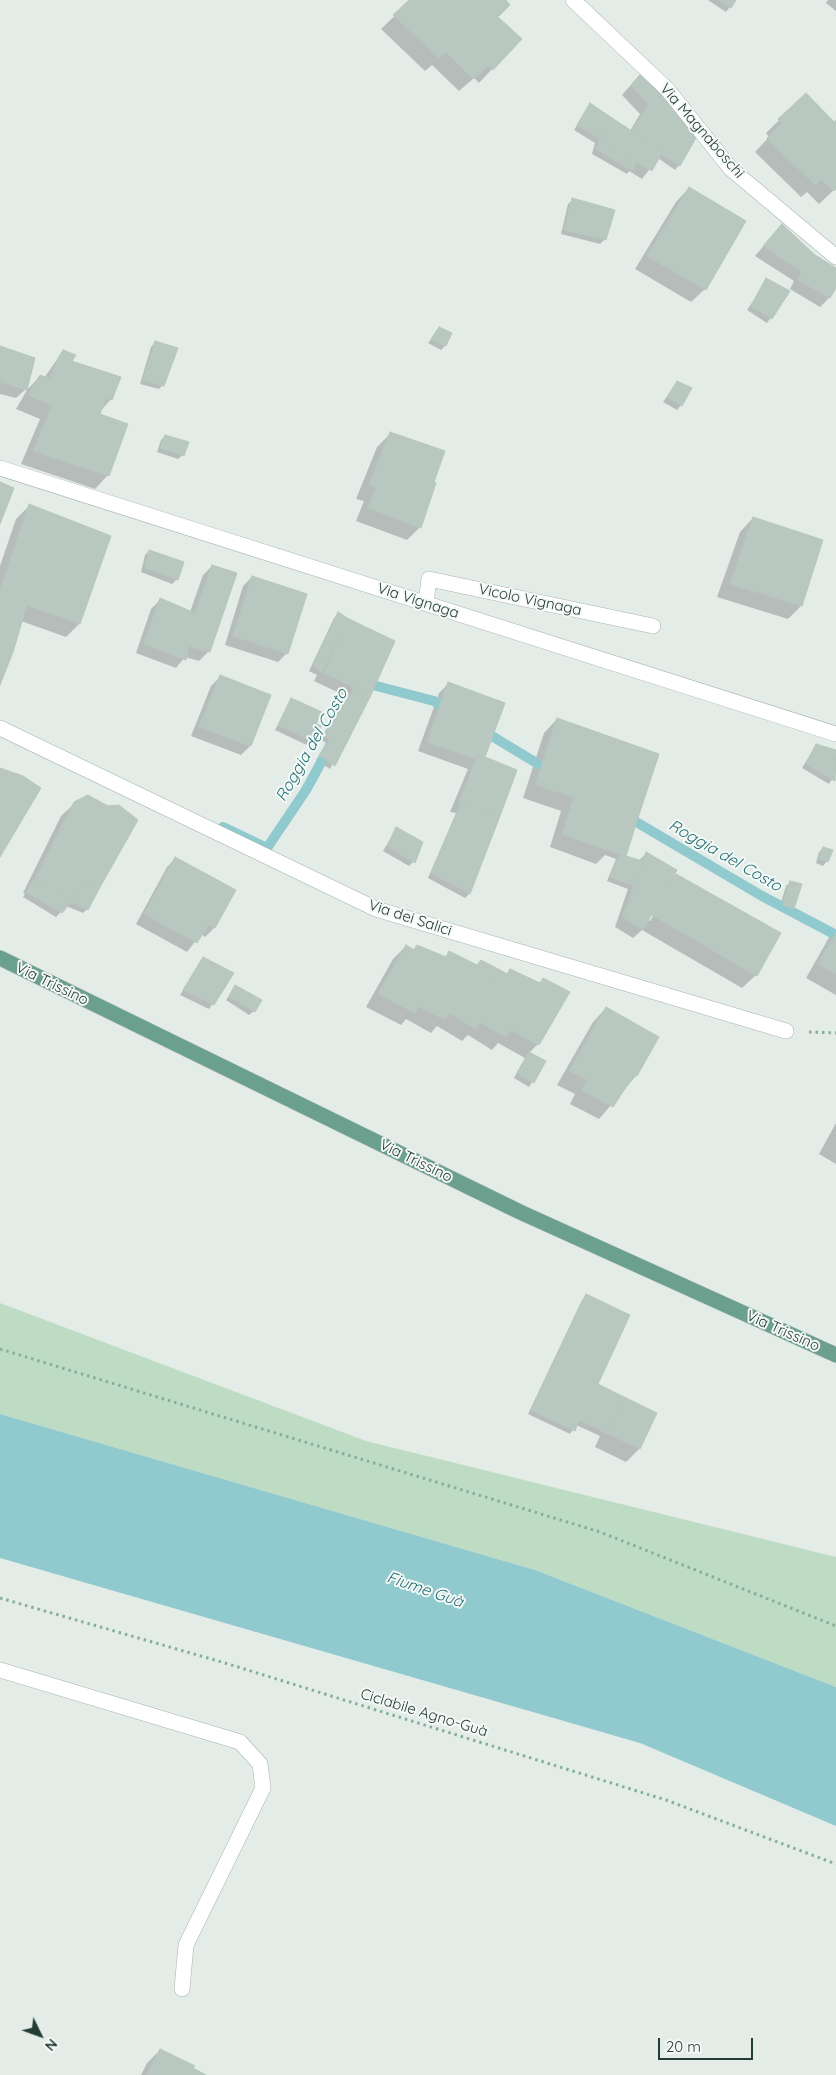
<!DOCTYPE html>
<html>
<head>
<meta charset="utf-8">
<style>
  body { margin:0 }
  #map { position:relative; width:836px; height:2075px; overflow:hidden; background:#e4ece8; font-family:Quicksand,sans-serif }
  canvas { display:block }
  .north { position:absolute; left:15px; top:2010px; width:50px; height:50px; -webkit-text-stroke:4px #f4f9f6; paint-order:stroke; rotate:132deg; font-size:14px; font-weight:700; line-height:20px; text-align:center; color:#243d34 }
  .north::after { content:''; display:block; margin:auto; width:18px; height:22px; background:#243d34; clip-path:polygon(50% 0,100% 100%,50% 72%,0 100%) }
  .scale { position:absolute; left:658px; top:2038px; width:95px; height:22px; box-sizing:border-box; border:2px solid #243d34; border-top:0; padding-left:6px; font-size:15px; line-height:18px; white-space:nowrap; color:#243d34; -webkit-text-stroke:4px #f4f9f6; paint-order:stroke }
</style>
</head>
<body>
<div id="map">
<canvas width="836" height="2075"></canvas>
<div class="north">N</div>
<div class="scale">20 m</div>
</div>
<script>
const context = document.querySelector('canvas').getContext('2d');
context.lineJoin = 'round';
function fillPath(path, color) {
  context.fillStyle = color;
  context.fill(path, 'evenodd');
}
function poly(rows) {
  const path = new Path2D();
  for (const r of rows) {
    path.moveTo(r[0], r[1]);
    for (let i = 2; i < r.length; i += 2) path.lineTo(r[i], r[i + 1]);
  }
  return path;
}
function stroke(path, color, width, dash) {
  context.strokeStyle = color;
  context.lineWidth = width;
  context.lineCap = dash ? 'butt' : 'round';
  context.setLineDash(dash || []);
  context.stroke(path);
}
function label(font, color, halo, rows, align = 'center') {
  context.font = font + ' Quicksand,sans-serif';
  context.lineWidth = 4;
  context.setLineDash([]);
  context.textBaseline = 'middle';
  context.strokeStyle = halo;
  context.fillStyle = color;
  for (const [text, x, y, turn = 0] of rows) {
    context.save();
    context.translate(x, y);
    context.rotate((+turn || 0) * Math.PI / 180);
    context.textAlign = isNaN(turn) ? turn : align;
    if (halo) context.strokeText(text, 0, 0);
    context.fillText(text, 0, 0);
    context.restore();
  }
}
fillPath(poly([
  [0,1303,366,1441,836,1557,836,1687,535,1570,0,1414]
]), '#bedcc4');
fillPath(poly([
  [0,1414,535,1570,836,1687,836,1826,640,1743,0,1558]
]), '#90c9ce');
fillPath(poly([
  [411,0,504,0,497,17,520,39,479,83,474,78,459,91,432,65,425,71,381,29],
  [708,0,735,0,726,12],
  [828,0,836,0,836,11,826,3],
  [637,78,679,165,675,170,658,158,642,179,629,171,627,174,592,154,595,143,574,130,590,104,630,131,640,114,622,95],
  [806,94,836,123,836,188,819,204,807,192,801,197,755,152,769,137,766,133],
  [689,188,705,289,691,302,635,269,676,202],
  [573,200,605,239,600,244,561,234,568,204],
  [773,235,836,269,836,286,829,298,820,307,790,289,794,281,755,256],
  [767,280,788,292,767,323,747,310],
  [440,328,445,346,441,350,428,343],
  [155,342,163,385,159,389,140,384,151,347],
  [0,348,26,389,16,398,0,394],
  [63,351,74,355,71,362,111,399,98,414,108,475,95,489,21,464,40,419,16,409,27,390,40,376,44,378],
  [677,383,681,405,677,410,663,402],
  [391,433,432,483,420,527,407,540,356,521,364,501,356,499,377,447],
  [165,436,183,455,178,459,157,452,161,440],
  [29,506,110,537,79,624,66,637,21,621,0,681,0,566,16,519],
  [753,518,821,541,801,606,788,619,717,597,740,532],
  [149,551,177,579,172,584,141,572,145,555],
  [212,566,236,574,208,652,199,661,185,657,176,668,136,653,151,609,160,600,190,612,203,575],
  [252,577,287,653,278,662,225,645,243,586],
  [338,614,370,694,330,769,316,760,327,744,320,739,348,697,314,681,317,675,309,671,334,618],
  [220,677,270,696,250,746,241,755,191,736,211,686],
  [448,684,483,758,515,770,469,894,465,898,428,878,456,813,450,812,468,769,418,751,439,693],
  [291,700,314,725,313,741,309,746,275,730],
  [557,719,624,857,638,861,646,854,671,880,676,875,756,975,742,988,642,930,633,938,615,927,628,889,607,881,616,859,605,855,596,864,550,847,561,811,523,798,544,733],
  [665,889,668,889,650,921,648,920],
  [816,745,836,751,836,773,829,784,802,768],
  [75,803,87,909,83,913,66,906,56,917,23,897,25,894,23,893,61,816],
  [397,828,413,862,409,866,383,851],
  [823,848,827,861,823,866,816,863,819,852],
  [176,858,214,928,205,937,201,934,187,952,136,924,167,867],
  [790,882,793,909,789,913,779,909,786,886],
  [836,929,836,995,806,978,831,934],
  [406,946,413,951,418,946,444,958,449,953,466,963,506,975,510,970,539,984,543,979,538,1044,529,1053,545,1062,529,1087,514,1078,525,1058,498,1043,492,1050,468,1035,462,1041,437,1026,431,1033,406,1019,401,1025,366,1007,393,959],
  [203,959,232,974,209,1009,180,995],
  [235,987,254,1011,249,1015,226,1000],
  [606,1008,636,1076,599,1119,570,1104,575,1094,557,1085,593,1022],
  [836,1123,836,1164,819,1154],
  [586,1296,596,1385,655,1413,639,1449,626,1462,595,1447,600,1436,576,1425,570,1434,528,1414,582,1300],
  [160,2050,204,2075,141,2075,147,2063]
]), '#0003');
stroke(poly([
  [364,685,365,683,434,701,450,711],
  [482,730,553,773],
  [626,816,762,896,836,935],
  [223,827,267,848,306,790,330,746]
]), '#90c9ce', 10);
const building = poly([
  [409,0,506,0,510,5,498,17,522,39,493,70,488,66,473,79,446,52,439,58,393,15,409,0],
  [719,0,736,0,731,8,719,0],
  [646,68,687,111,663,151,632,131,648,104,631,85,646,68],
  [806,93,834,122,836,120,836,189,833,191,821,179,815,185,767,138,782,123,778,119,806,93],
  [590,103,612,118,600,139,577,125,590,103],
  [687,111,701,129,680,166,661,154,687,111],
  [612,118,663,151,652,171,600,139,612,118],
  [600,139,637,162,632,171,596,149,600,139],
  [689,187,746,221,706,290,647,256,689,187],
  [572,198,615,210,606,240,564,230,572,198],
  [782,224,815,255,836,268,836,288,830,298,798,280,802,272,763,246,782,224],
  [766,278,790,291,772,319,751,306,766,278],
  [439,327,452,333,446,346,431,339,439,327],
  [155,341,178,348,164,386,143,380,155,341],
  [0,346,35,358,27,390,0,382,0,346],
  [63,350,76,355,72,361,59,357,63,350],
  [59,357,121,377,112,400,106,398,100,414,128,424,109,476,33,451,52,406,28,395,40,375,50,379,59,357],
  [677,381,692,388,682,406,667,397,677,381],
  [390,432,445,451,434,482,436,483,421,528,368,508,376,487,369,485,390,432],
  [165,435,189,442,184,456,160,448,165,435],
  [0,482,14,488,0,524,0,482],
  [29,504,111,536,80,624,27,605,13,652,0,685,0,591,29,504],
  [753,517,823,540,802,606,730,584,753,517],
  [149,550,184,562,178,580,145,568,149,550],
  [212,565,237,573,210,652,189,646,186,660,144,644,160,598,195,613,212,565],
  [252,576,307,594,288,654,233,636,252,576],
  [338,612,349,619,324,673,313,666,338,612],
  [349,619,395,641,371,695,322,672,349,619],
  [220,675,271,695,251,746,199,727,220,675],
  [448,682,505,703,485,757,478,754,476,759,427,742,448,682],
  [355,687,371,695,335,766,319,755,330,740,323,735,355,687],
  [291,698,322,712,316,724,321,726,314,742,278,725,291,698],
  [557,718,659,754,637,821,610,851,562,834,574,797,535,785,557,718],
  [816,744,836,750,835,781,806,764,816,744],
  [478,754,517,770,500,816,459,802,478,754],
  [0,768,23,776,41,788,0,857,0,768],
  [88,795,108,806,119,805,138,820,99,889,84,882,70,898,35,879,74,802,88,795],
  [461,803,500,816,470,894,431,873,461,803],
  [637,821,626,856,610,851,637,821],
  [396,827,423,842,415,863,387,846,396,827],
  [823,847,833,850,828,862,819,859,823,847],
  [646,852,677,870,643,930,623,917,646,852],
  [620,854,642,861,634,886,610,877,620,854],
  [175,857,236,890,215,928,208,925,197,943,144,914,175,857],
  [676,874,781,933,757,976,652,915,676,874],
  [35,879,70,898,84,882,99,889,88,910,71,902,62,913,26,892,35,879],
  [790,881,802,884,794,909,783,905,790,881],
  [836,933,836,974,818,964,836,933],
  [406,945,414,950,417,945,446,957,449,951,477,965,481,960,502,971,459,1019,450,1013,445,1020,418,1006,415,1013,378,994,406,945],
  [203,957,234,973,214,1005,183,990,203,957],
  [510,969,540,983,543,978,570,992,539,1045,511,1030,506,1037,480,1022,476,1029,459,1019,502,971,507,974,510,969],
  [235,985,262,1000,255,1012,229,996,235,985],
  [606,1007,659,1037,637,1076,634,1075,613,1107,582,1090,587,1080,569,1071,606,1007],
  [529,1052,546,1061,534,1083,517,1073,529,1052],
  [586,1294,630,1315,598,1384,624,1397,608,1434,579,1420,575,1431,531,1410,586,1294],
  [624,1397,657,1413,640,1449,608,1434,624,1397],
  [160,2049,195,2066,193,2068,206,2075,147,2075,160,2049]
]);
fillPath(building, '#b9c7c1');
stroke(building, '#b7c6be', 1);
const minor = poly([
  [573,0,667,89,731,169,836,257],
  [0,468,836,734],
  [426,603,429,579,653,626],
  [0,728,376,909,786,1031],
  [0,1670,240,1742,260,1764,263,1788,186,1945,182,1989]
]);
const major = poly([
  [0,958,520,1212,836,1355]
]);
stroke(minor, '#a7b4ae', 16);
stroke(major, '#c2c9c6', 16);
stroke(poly([
  [809,1032,836,1033],
  [0,1349,600,1532,836,1626],
  [0,1598,225,1663,666,1800,836,1864]
]), '#86ae9f', 3, [2.5, 4]);
stroke(minor, '#fff', 15);
stroke(major, '#6b9f8e', 15);
label('15px', '#243d34', '#f4f9f6', [
  ["Via Magnaboschi",702,131,49],
  ["Vicolo Vignaga",530,600,12],
  ["Via Vignaga",418,601,18],
  ["Via dei Salici",410,918,18],
  ["Via Trissino",52,984,26],
  ["Via Trissino",416,1161,26],
  ["Via Trissino",783,1331,24],
  ["Ciclabile Agno-Guà",424,1713,17]
]);
label('italic 16px', '#226e75', '#f4f9f6', [
  ["Roggia del Costo",312,745,-60],
  ["Roggia del Costo",725,856,30],
  ["Fiume Guà",425,1590,19]
]);
</script>
</body>
</html>
